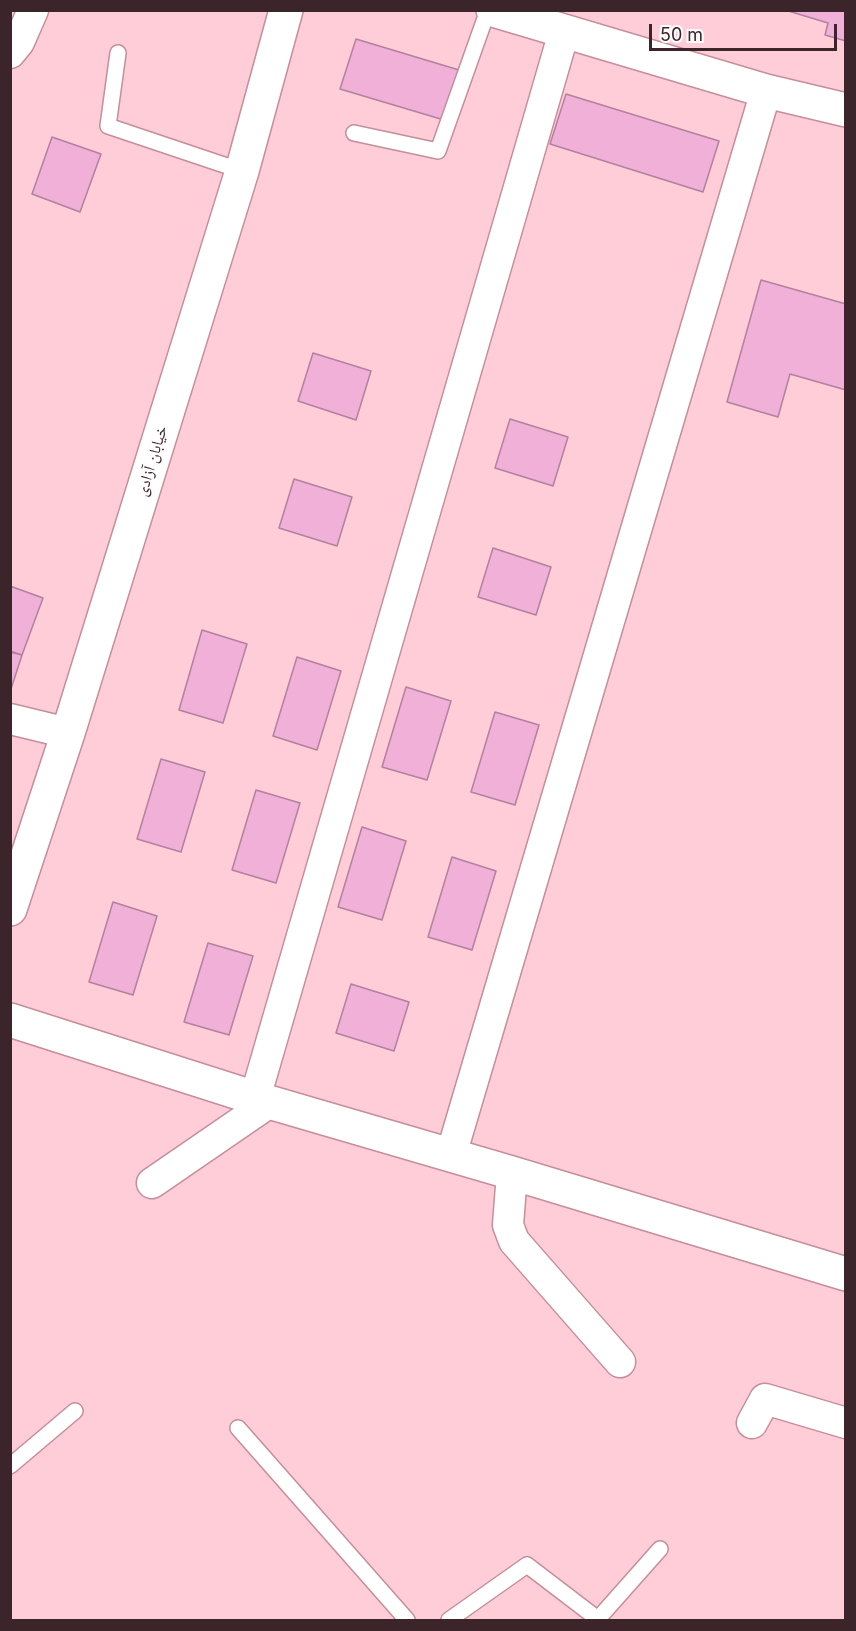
<!DOCTYPE html>
<html>
<head>
<meta charset="utf-8">
<style>
  body { margin:0 }
  #map { position:relative; width:856px; height:1631px; overflow:hidden; background:#fecdd8; font-family:Inter,sans-serif }
  canvas { display:block }
  .frame { position:absolute; inset:0; border:12px solid #3b242a; pointer-events:none }
  .scale { position:absolute; left:649px; top:24px; width:188px; height:27px; box-sizing:border-box; border:3px solid #3b242a; border-top:0; padding-left:8px; font-size:18px; line-height:21px; white-space:nowrap; color:#3b242a; -webkit-text-stroke:4px #fdfdfd; paint-order:stroke }
</style>
</head>
<body>
<div id="map">
<canvas width="856" height="1631"></canvas>
<div class="frame"></div>
<div class="scale">50 m</div>
</div>
<script>
const context = document.querySelector('canvas').getContext('2d');
context.lineJoin = 'round';
function fillPath(path, color) {
  context.fillStyle = color;
  context.fill(path, 'evenodd');
}
function poly(rows) {
  const path = new Path2D();
  for (const r of rows) {
    path.moveTo(r[0], r[1]);
    for (let i = 2; i < r.length; i += 2) path.lineTo(r[i], r[i + 1]);
  }
  return path;
}
function stroke(path, color, width, dash) {
  context.strokeStyle = color;
  context.lineWidth = width;
  context.lineCap = dash ? 'butt' : 'round';
  context.setLineDash(dash || []);
  context.stroke(path);
}
function label(font, color, halo, rows, align = 'center') {
  context.font = font + ' Inter,"Noto Naskh Arabic",sans-serif';
  context.lineWidth = 4.5;
  context.setLineDash([]);
  context.textBaseline = 'middle';
  context.strokeStyle = halo;
  context.fillStyle = color;
  for (const [text, x, y, turn = 0] of rows) {
    context.save();
    context.translate(x, y);
    context.rotate((+turn || 0) * Math.PI / 180);
    context.textAlign = isNaN(turn) ? turn : align;
    if (halo) context.strokeText(text, 0, 0);
    context.fillText(text, 0, 0);
    context.restore();
  }
}
const building = poly([
  [785,10,846,10,846,41,825,35,828,23,785,10],
  [356,39,459,70,444,120,340,89,356,39],
  [566,94,719,141,703,192,550,144,566,94],
  [52,137,101,154,80,212,32,194,52,137],
  [761,280,846,304,846,390,790,374,778,417,727,402,761,280],
  [313,353,371,371,356,420,298,401,313,353],
  [510,419,568,437,553,486,495,468,510,419],
  [294,479,352,497,337,546,279,528,294,479],
  [493,548,551,567,536,615,478,597,493,548],
  [10,586,43,598,22,655,10,651,10,586],
  [202,630,247,644,223,723,179,710,202,630],
  [10,652,22,655,10,692,10,652],
  [297,657,341,671,317,750,273,736,297,657],
  [406,687,451,701,427,780,382,767,406,687],
  [495,712,539,725,515,805,471,792,495,712],
  [161,759,205,772,181,852,137,839,161,759],
  [256,790,300,803,276,883,232,870,256,790],
  [362,827,406,841,382,920,338,907,362,827],
  [452,857,496,871,472,950,428,937,452,857],
  [113,902,157,916,133,995,89,982,113,902],
  [208,943,253,956,229,1035,184,1022,208,943],
  [351,984,409,1002,394,1051,336,1033,351,984]
]);
fillPath(building, '#f1b0d7');
stroke(building, '#b1819e', 1.5);
const lane = poly([
  [118,53,108,126,242,171],
  [354,133,438,151,488,10],
  [238,1428,407,1620],
  [10,1466,75,1411],
  [449,1620,527,1565,599,1620],
  [597,1620,660,1549]
]);
const street = poly([
  [10,53,19,42,33,10],
  [10,719,68,733],
  [255,1098,564,32],
  [451,1155,766,91],
  [512,1173,508,1225,514,1241,620,1362],
  [152,1183,270,1102],
  [752,1423,765,1399,846,1423]
]);
const secondary = poly([
  [10,909,68,733,242,171,286,10],
  [10,1020,255,1098,512,1173,846,1274]
]);
const highway = poly([
  [493,10,766,91,846,110]
]);
stroke(lane, '#c68d9b', 18);
stroke(street, '#c68d9b', 33);
stroke(secondary, '#c68d9b', 36);
stroke(highway, '#c68d9b', 36);
stroke(lane, '#fff', 15);
stroke(street, '#fff', 30);
stroke(secondary, '#fff', 33);
stroke(highway, '#fff', 33);
label('16px', '#3b242a', '#fdfdfd', [
  ["خیابان آزادی",152,461,-73]
]);
</script>
</body>
</html>
